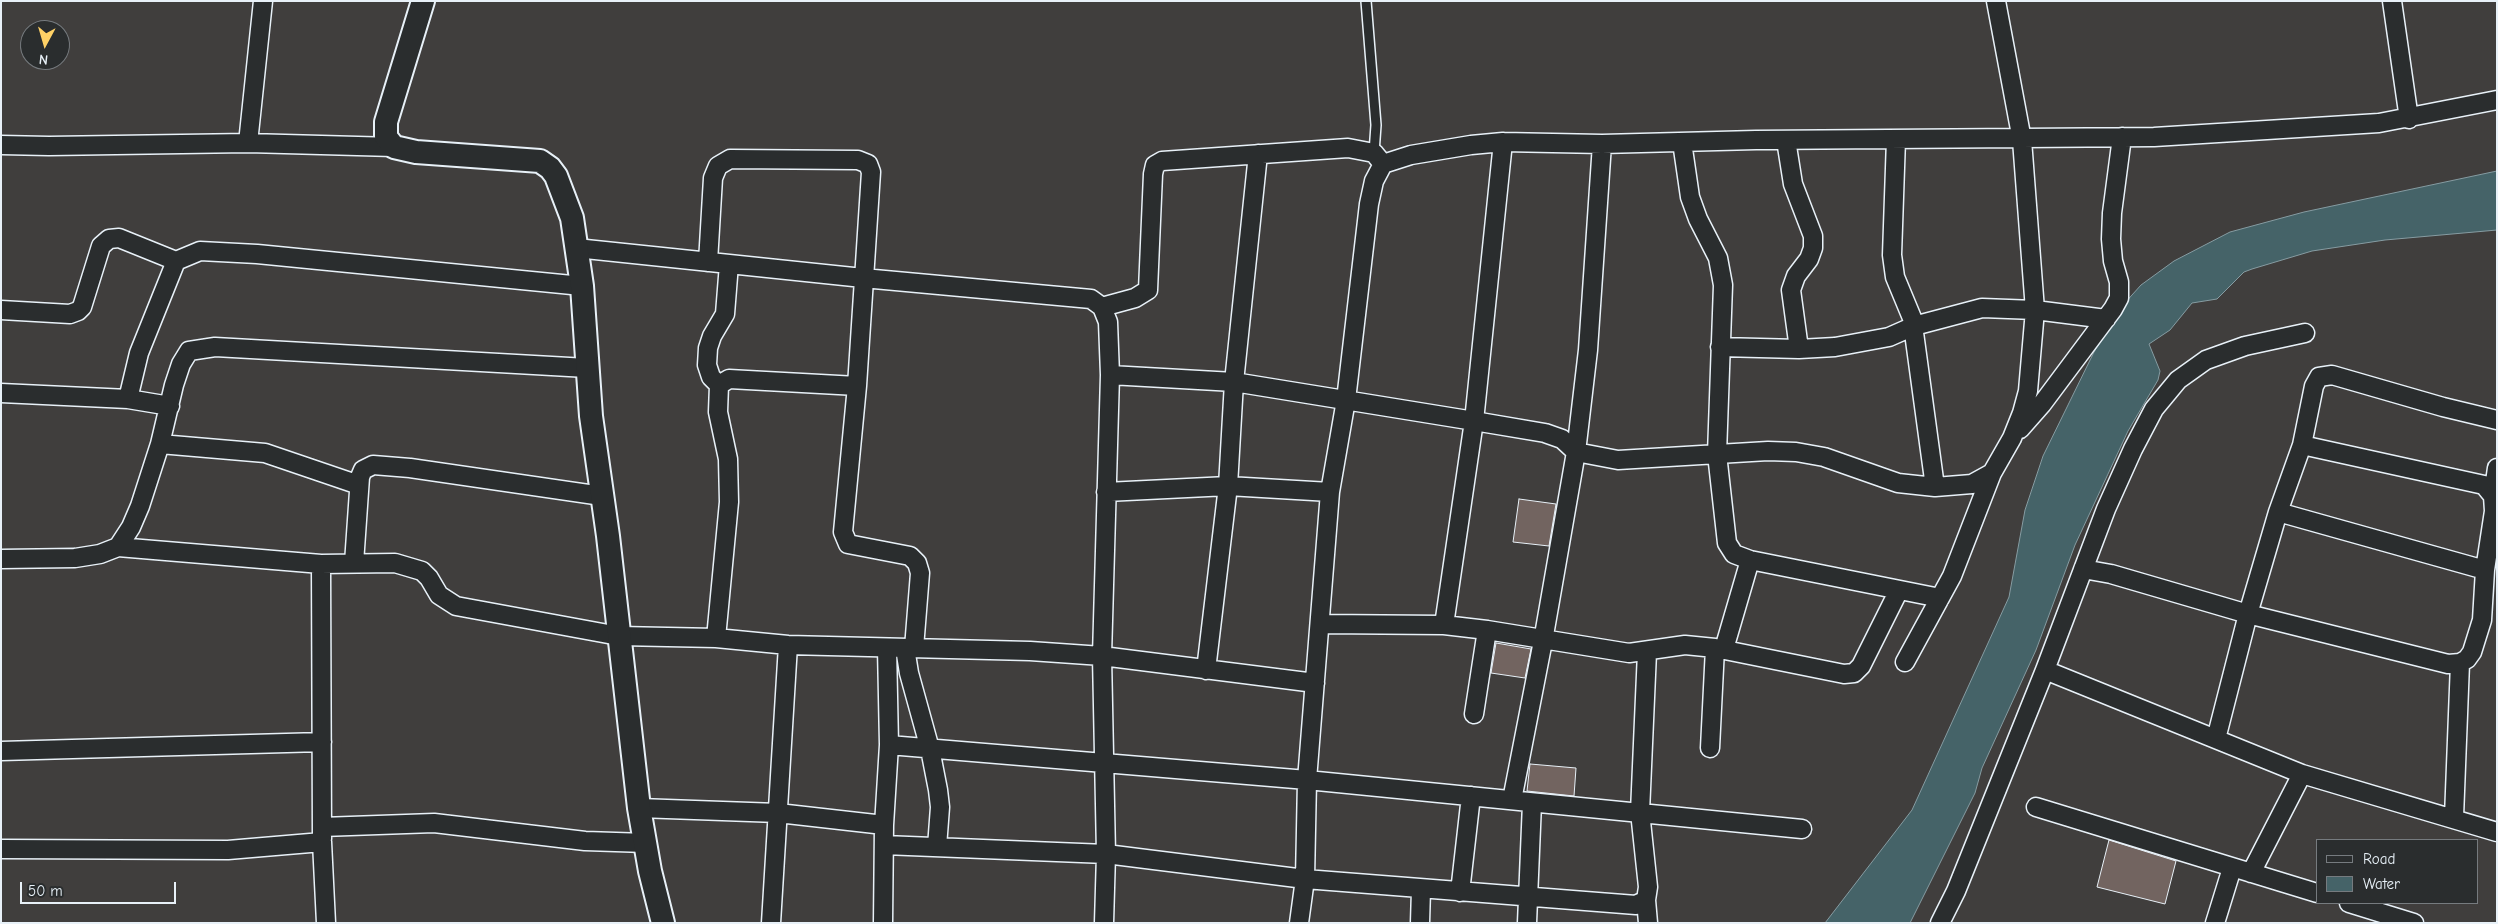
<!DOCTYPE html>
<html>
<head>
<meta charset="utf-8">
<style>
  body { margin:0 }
  #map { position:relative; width:2498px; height:924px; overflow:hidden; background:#403e3d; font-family:"Comic Neue",sans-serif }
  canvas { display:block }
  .frame { position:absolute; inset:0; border:2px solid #e8f1f8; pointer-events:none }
  .legend { position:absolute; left:2316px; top:839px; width:162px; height:65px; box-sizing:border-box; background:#2a2d2e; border:1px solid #767b7f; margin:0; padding:6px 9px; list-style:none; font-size:15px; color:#e8f1f8 }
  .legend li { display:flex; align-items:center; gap:10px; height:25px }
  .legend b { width:25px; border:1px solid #767b7f }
  .north { position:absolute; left:20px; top:20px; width:50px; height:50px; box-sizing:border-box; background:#2a2d2e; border:1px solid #767b7f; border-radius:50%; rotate:186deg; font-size:14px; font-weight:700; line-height:20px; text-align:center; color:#e8f1f8 }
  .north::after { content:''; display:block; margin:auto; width:18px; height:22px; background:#ffd166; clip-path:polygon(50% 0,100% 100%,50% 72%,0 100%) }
  .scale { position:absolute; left:20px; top:882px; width:156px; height:22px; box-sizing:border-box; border:2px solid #e8f1f8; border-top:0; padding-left:6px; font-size:15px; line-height:18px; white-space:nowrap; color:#e8f1f8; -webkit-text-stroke:4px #2a2d2e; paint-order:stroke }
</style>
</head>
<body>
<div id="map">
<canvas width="2498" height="924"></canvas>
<div class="frame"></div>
<ul class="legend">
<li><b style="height:6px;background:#2a2d2e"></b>Road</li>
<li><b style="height:14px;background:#456368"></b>Water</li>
</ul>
<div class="north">N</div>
<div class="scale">50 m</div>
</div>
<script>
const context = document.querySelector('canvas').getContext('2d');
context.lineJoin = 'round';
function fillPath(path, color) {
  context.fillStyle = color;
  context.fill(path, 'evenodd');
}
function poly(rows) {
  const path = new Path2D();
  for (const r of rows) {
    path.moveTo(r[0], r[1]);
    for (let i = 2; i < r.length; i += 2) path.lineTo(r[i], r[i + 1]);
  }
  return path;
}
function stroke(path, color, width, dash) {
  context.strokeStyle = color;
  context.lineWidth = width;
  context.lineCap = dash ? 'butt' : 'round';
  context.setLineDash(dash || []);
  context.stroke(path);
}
const water = poly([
  [2497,171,2497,230,2385,240,2312,251,2252,269,2244,272,2217,299,2192,303,2170,330,2149,344,2160,371,2158,380,2128,431,2075,545,2036,650,1982,768,1975,793,1910,923,1825,923,1912,810,2009,597,2025,510,2043,456,2094,352,2123,305,2141,285,2174,261,2230,232,2304,212,2497,171]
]);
fillPath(water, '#456368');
stroke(water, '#869ca2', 1);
const building = poly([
  [1519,499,1556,504,1549,546,1513,542,1519,499],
  [1496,643,1531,649,1525,678,1491,673,1496,643],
  [1530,764,1576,768,1574,796,1527,791,1530,764],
  [2109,840,2176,861,2165,904,2097,887,2109,840]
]);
fillPath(building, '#726460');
stroke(building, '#e8f1f8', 1);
const service = poly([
  [1366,1,1376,125,1374,153]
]);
const minor = poly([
  [2392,1,2409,119],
  [1896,139,1892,255,1895,277,1912,318,1935,487],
  [1786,140,1793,184,1813,236,1813,248,1809,259,1796,276,1791,290,1799,349],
  [1682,142,1690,197,1698,219,1718,258,1723,285,1717,454,1727,543,1734,554,1750,560,1940,598],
  [248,143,263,1],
  [1,145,49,146,248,143,394,147],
  [576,248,863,278,1091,299,1102,307,1108,322,1110,375,1234,382,1474,421,1545,433,1562,439,1576,452,1618,460,1768,451,1796,452,1824,457,1898,483,1935,487,1972,484,1992,473,2012,438,2022,413,2028,391,2035,310,2022,140,1996,1],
  [708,262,713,178,718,166,730,159,858,160,868,164,871,172,857,386,843,532,848,544,910,556,917,563,920,573,914,648],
  [1102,307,1135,298,1148,290,1153,174,1155,165,1162,161,1348,148,1374,153,1383,164],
  [1,310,70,314,78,311,82,307,101,246,109,239,119,238,176,261],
  [1720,347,1799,349,1835,347,1889,337,1914,326,1982,308,2035,310,2106,319],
  [719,385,711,377,707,365,708,348,712,336,725,314,729,264],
  [1,393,128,399,170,406],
  [128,399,139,353,176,261,200,251,257,254,582,286],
  [2020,429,2042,404,2113,309,2119,298,2119,282,2113,261,2111,239,2112,213,2122,137],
  [160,444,265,453,359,485],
  [1106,492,1228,486,1330,492],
  [2493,496,2497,468],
  [2278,512,2485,570],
  [118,547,321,564,395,563,422,571,429,578,439,595,456,606,619,636,716,638,788,645,1030,651,1102,656,1315,683],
  [1,559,75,558,100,554,118,547,131,527,140,506,160,444,174,385,181,364,189,351,215,347,587,368],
  [354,563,360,477,363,470,373,465,410,468,602,496],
  [321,564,322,839],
  [2083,569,2111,574,2248,614,2448,664,2460,663,2467,659,2472,652,2482,620,2485,570,2494,511,2493,496,2484,485,2302,445],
  [1321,624,1444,625,1487,630,1629,653,1685,645,1715,648,1844,674,1854,673,1861,666,1899,590],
  [1444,625,1474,421,1503,142],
  [716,638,729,502,728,459,718,412,719,385,729,379,857,386],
  [905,648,909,673,930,749,938,790,940,807,937,847],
  [1724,649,1750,560],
  [1905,662,1952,576,1992,473],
  [1206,670,1228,486,1234,382,1258,154],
  [2045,670,2302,774,2497,832],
  [1474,714,1487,630],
  [2216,739,2248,614,2278,512,2302,445,2314,386,2319,377,2332,375,2443,407,2497,420],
  [889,745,1307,780,1802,829],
  [1710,748,1715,648],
  [1,751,322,742],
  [1512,800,1543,641,1576,452,1588,350,1602,144],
  [2036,807,2317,893],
  [639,808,778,813,884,825],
  [2454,817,2460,663],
  [322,827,434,823,585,841,646,843],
  [884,845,1106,854,1305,879,1636,905,1646,900,1648,887,1640,812,1647,652],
  [1,849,228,850,322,842,326,923],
  [2251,873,2302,774],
  [1460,892,1471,796],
  [1646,900,1648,923],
  [2349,903,2414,923],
  [771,923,788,645],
  [883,923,884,825,889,745,887,648],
  [1104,923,1106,854,1102,656,1110,375],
  [1299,923,1305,879,1307,780,1330,492,1346,400,1369,204,1374,181,1383,164,1411,155,1471,145,1503,142,1602,144,1756,140,2154,137,2379,123,2497,100],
  [1420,923,1421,889],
  [1527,923,1532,803],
  [1940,923,1956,891,2045,670,2106,509,2133,449,2154,409,2178,380,2206,360,2245,346,2305,333],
  [2215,923,2232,868]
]);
const tertiary = poly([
  [423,1,386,122,386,137,394,147,416,152,540,161,550,168,556,176,572,218,582,286,591,416,608,536,639,808,650,871,663,923]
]);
stroke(service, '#e8f1f8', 12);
stroke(minor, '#e8f1f8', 21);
stroke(tertiary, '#e8f1f8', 26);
stroke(service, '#2a2d2e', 9);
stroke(minor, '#2a2d2e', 18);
stroke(tertiary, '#2a2d2e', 22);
</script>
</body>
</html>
